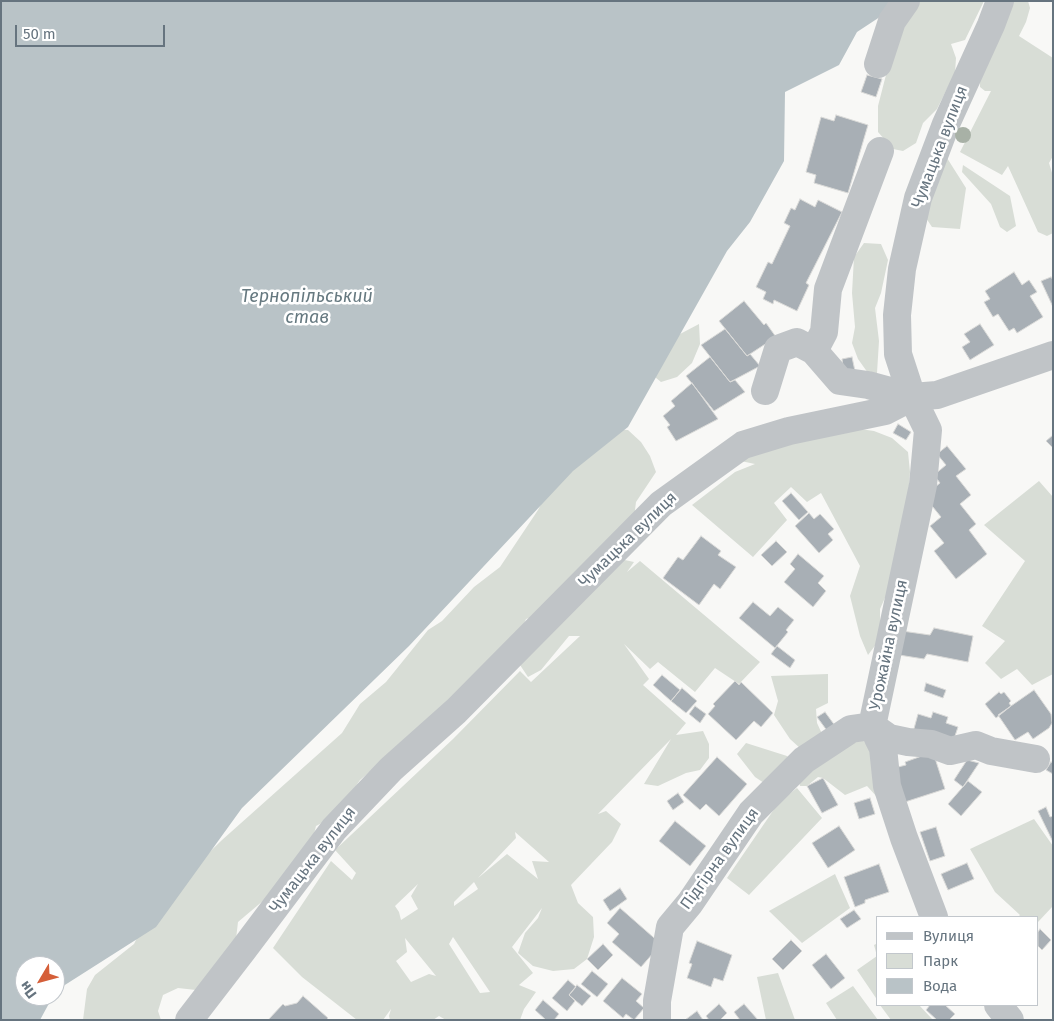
<!DOCTYPE html>
<html>
<head>
<meta charset="utf-8">
<style>
  body { margin:0 }
  #map { position:relative; width:1054px; height:1021px; overflow:hidden; background:#f8f8f6; font-family:"Fira Sans",sans-serif }
  canvas { display:block }
  .frame { position:absolute; inset:0; border:2px solid #66747f; pointer-events:none }
  .legend { position:absolute; left:876px; top:916px; width:162px; height:90px; box-sizing:border-box; background:#fff; border:1px solid #c2c7cc; margin:0; padding:6px 9px; list-style:none; font-size:15px; color:#66747f }
  .legend li { display:flex; align-items:center; gap:10px; height:25px }
  .legend b { width:25px; border:1px solid #c2c7cc }
  .north { position:absolute; left:15px; top:956px; width:50px; height:50px; box-sizing:border-box; background:#fff; border:1px solid #c2c7cc; border-radius:50%; rotate:233deg; font-size:14px; font-weight:700; line-height:20px; text-align:center; color:#66747f }
  .north::after { content:''; display:block; margin:auto; width:18px; height:22px; background:#d55f39; clip-path:polygon(50% 0,100% 100%,50% 72%,0 100%) }
  .scale { position:absolute; left:15px; top:25px; width:150px; height:22px; box-sizing:border-box; border:2px solid #66747f; border-top:0; padding-left:6px; font-size:15px; line-height:18px; white-space:nowrap; color:#66747f; -webkit-text-stroke:4px #fff; paint-order:stroke }
</style>
</head>
<body>
<div id="map">
<canvas width="1054" height="1021"></canvas>
<div class="frame"></div>
<ul class="legend">
<li><b style="height:6px;background:#c0c4c7"></b>Вулиця</li>
<li><b style="height:14px;background:#d8ddd6"></b>Парк</li>
<li><b style="height:14px;background:#b9c3c7"></b>Вода</li>
</ul>
<div class="north">Пн</div>
<div class="scale">50 m</div>
</div>
<script>
const context = document.querySelector('canvas').getContext('2d');
context.lineJoin = 'round';
function fillPath(path, color) {
  context.fillStyle = color;
  context.fill(path, 'evenodd');
}
function poly(rows) {
  const path = new Path2D();
  for (const r of rows) {
    path.moveTo(r[0], r[1]);
    for (let i = 2; i < r.length; i += 2) path.lineTo(r[i], r[i + 1]);
  }
  return path;
}
function stroke(path, color, width, dash) {
  context.strokeStyle = color;
  context.lineWidth = width;
  context.lineCap = dash ? 'butt' : 'round';
  context.setLineDash(dash || []);
  context.stroke(path);
}
function label(font, color, halo, rows, align = 'center') {
  context.font = font + ' "Fira Sans",sans-serif';
  context.lineWidth = 5;
  context.setLineDash([]);
  context.textBaseline = 'middle';
  context.strokeStyle = halo;
  context.fillStyle = color;
  for (const [text, x, y, turn = 0] of rows) {
    context.save();
    context.translate(x, y);
    context.rotate((+turn || 0) * Math.PI / 180);
    context.textAlign = isNaN(turn) ? turn : align;
    if (halo) context.strokeText(text, 0, 0);
    context.fillText(text, 0, 0);
    context.restore();
  }
}
fillPath(poly([
  [905,1,984,1,965,40,951,44,956,58,955,73,937,109,923,123,916,143,903,151,893,149,878,132,878,106],
  [1006,1,1028,1,1030,8,1026,22,1019,36,1053,58,1053,156,1049,163,1053,176,1053,233,1047,236,1038,232,1008,166,1002,175,960,152,991,91,985,91,980,87,979,60],
  [947,158,966,188,960,229,932,227,922,212],
  [963,165,1010,196,1016,226,1007,232,1000,227,991,204,962,172],
  [864,243,881,244,888,260,881,293,875,308,879,341,877,373,868,373,858,359,852,343,855,327,852,293,854,257],
  [699,324,700,344,692,363,677,377,661,382,644,368,663,343],
  [853,428,874,431,892,438,908,452,910,472,907,512,888,591,880,609,880,639,868,655,860,636,850,596,860,566,821,493,807,502,791,487,774,503,787,520,753,557,692,505,735,472,755,464,736,460,752,448],
  [611,429,628,430,641,442,650,456,656,472,636,502,634,518,555,611,526,619,513,651,360,780,351,793,346,810,316,826,312,842,264,900,238,922,236,939,196,990,178,988,163,995,158,1011,161,1020,83,1020,87,989,95,975,134,944,151,909,222,840,342,733,360,704,386,682,428,630,442,621,474,587,500,567,538,510,553,481],
  [1039,481,1053,497,1053,674,1032,685,1017,669,1001,679,985,663,1005,641,982,626,1025,561,984,525],
  [620,559,634,562,627,572,640,561,760,662,739,684,715,668,695,692,658,662,650,669,624,644,649,679,643,685,686,723,676,735,703,731,709,744,709,758,700,770,686,773,658,786,644,784,671,739,598,814,606,811,621,824,612,842,571,885,578,903,593,917,594,937,587,959,574,969,553,971,533,966,518,953,525,933,538,918,542,908,512,947,533,973,519,985,536,992,524,1009,520,1020,446,1020,439,1016,433,1020,390,1020,389,1016,391,1009,383,1020,357,1020,302,977,273,948,331,861,352,880,356,873,335,850,453,739,520,671,531,682,580,636,569,636,541,670,528,677,520,665],
  [515,832,549,862,532,861,538,879,507,854,478,878,516,838],
  [474,882,478,889,454,906,454,902],
  [418,884,411,896,418,909,401,920,399,912,395,906],
  [453,937,490,992,480,993,449,944],
  [405,938,436,976,429,974,411,982,396,961,407,952],
  [828,674,828,703,816,709,817,723,823,736,801,749,790,739,774,715,778,701,771,676],
  [859,736,878,757,877,797,867,786,845,795,823,778,818,777,807,786,800,786,797,772],
  [746,743,787,756,797,766,767,785,755,777,737,754],
  [797,788,822,818,749,895,727,878,779,802],
  [1034,819,1053,846,1053,906,1038,922,1038,917,1018,917,1020,915,995,892,970,849],
  [835,874,850,908,802,943,769,911],
  [878,943,878,1001,857,970,877,956,874,945],
  [778,973,795,1020,766,1020,757,977],
  [853,986,878,1020,837,1020,826,1003],
  [880,1005,919,1005,933,1020,891,1020]
]), '#d8ddd6');
fillPath(poly([
  [1,1,895,1,892,9,857,32,839,65,785,92,784,161,750,222,727,251,628,427,573,471,409,646,242,808,156,927,57,990,55,993,55,966,25,966,25,996,53,996,40,1020,1,1020]
]), '#b9c3c7');
const building = poly([
  [867,75,882,79,876,97,861,92,867,75],
  [836,115,868,125,848,193,814,183,816,175,806,172,821,117,834,121,836,115],
  [800,199,815,207,818,200,842,212,806,283,809,285,797,311,774,300,773,304,763,299,766,292,756,287,768,262,772,264,790,226,784,223,791,208,795,210,800,199],
  [1014,272,1022,285,1029,280,1037,292,1030,296,1043,317,1017,333,1014,328,1009,331,998,314,993,317,984,302,990,299,985,291,1014,272],
  [1051,277,1053,280,1053,307,1041,281,1051,277],
  [744,301,764,325,766,323,776,337,747,356,719,321,744,301],
  [980,324,994,345,970,360,962,347,970,342,964,334,980,324],
  [725,329,747,356,750,354,760,366,730,382,701,345,725,329],
  [710,357,730,382,735,380,745,392,714,411,686,376,710,357],
  [852,357,855,371,844,373,842,359,852,357],
  [692,383,718,419,676,441,667,427,670,425,663,416,675,406,671,401,692,383],
  [898,424,911,432,906,440,893,433,898,424],
  [1053,435,1053,448,1046,441,1053,435],
  [947,446,966,469,956,476,971,495,960,504,976,524,969,530,987,554,956,579,934,551,944,543,930,526,941,517,924,496,940,483,934,475,946,465,937,454,947,446],
  [791,493,808,512,799,520,782,501,791,493],
  [809,513,814,519,820,514,834,529,828,534,833,540,819,553,795,526,809,513],
  [701,536,721,551,718,555,736,567,720,589,714,584,699,605,663,578,678,557,683,560,701,536],
  [776,541,787,552,772,566,761,555,776,541],
  [798,554,824,576,818,583,826,591,813,607,784,582,795,569,790,564,798,554],
  [753,602,770,616,778,607,794,620,786,630,788,632,775,648,739,618,753,602],
  [934,628,973,636,968,662,927,654,924,659,899,655,902,631,930,635,934,628],
  [777,646,795,660,790,668,771,654,777,646],
  [662,675,680,690,671,701,653,685,662,675],
  [735,681,739,685,741,682,773,713,761,727,754,721,736,740,708,714,715,706,713,704,735,681],
  [926,683,946,690,943,698,924,691,926,683],
  [682,688,697,701,686,713,671,701,682,688],
  [1034,690,1051,714,1052,723,1049,728,1033,739,1028,732,1015,740,998,715,1034,690],
  [999,692,1001,694,1004,692,1011,701,1009,703,1011,706,996,718,985,704,999,692],
  [695,706,706,714,700,723,689,714,695,706],
  [825,712,836,727,828,732,817,717,825,712],
  [933,712,948,717,946,723,958,727,951,748,912,736,918,714,931,718,933,712],
  [933,752,945,789,905,802,894,768,906,765,905,762,933,752],
  [717,757,747,784,719,816,706,804,700,810,683,795,717,757],
  [967,760,979,763,963,787,954,780,967,760],
  [1051,762,1053,763,1053,774,1046,770,1051,762],
  [823,778,838,805,822,813,807,786,823,778],
  [968,781,982,792,961,816,948,804,968,781],
  [678,793,684,802,673,810,667,801,678,793],
  [870,798,875,814,859,819,854,803,870,798],
  [1046,807,1050,817,1053,816,1053,842,1038,811,1046,807],
  [675,821,706,846,690,866,659,841,675,821],
  [839,826,855,850,828,868,812,843,839,826],
  [936,827,945,856,930,861,920,832,936,827],
  [967,863,974,879,948,890,941,874,967,863],
  [879,864,889,892,865,900,865,903,855,907,844,877,879,864],
  [620,888,627,899,610,911,603,900,620,888],
  [620,908,661,944,641,967,612,942,619,934,607,923,620,908],
  [854,910,861,919,847,928,840,919,854,910],
  [1040,929,1051,940,1042,950,1038,946,1038,932,1040,929],
  [791,940,802,951,783,970,772,959,791,940],
  [697,941,732,955,723,981,714,978,711,987,687,978,692,964,689,963,697,941],
  [603,944,613,955,598,970,587,959,603,944],
  [826,954,845,978,831,989,812,965,826,954],
  [592,971,608,984,597,997,581,984,592,971],
  [622,978,642,994,636,1001,644,1008,634,1020,626,1014,623,1018,603,1001,622,978],
  [568,980,576,987,569,995,575,1001,567,1011,552,998,568,980],
  [577,985,591,996,582,1006,569,995,577,985],
  [303,996,328,1018,326,1020,268,1020,283,1004,285,1006,297,1003,303,996],
  [543,1000,559,1014,554,1020,546,1020,535,1010,543,1000],
  [719,1004,727,1013,720,1020,709,1020,706,1016,719,1004],
  [744,1004,758,1020,740,1020,734,1012,744,1004],
  [930,1005,945,1005,955,1014,949,1020,937,1020,926,1010,930,1005],
  [697,1011,703,1020,685,1020,697,1011]
]);
fillPath(building, '#a8afb5');
stroke(building, '#dadad8', 1);
stroke(poly([
  [878,64,892,21,906,1],
  [880,151,828,289,824,332,814,351,840,381,868,385,912,397,937,395,1053,355],
  [765,391,778,349,797,342,814,351],
  [912,397,928,430,923,485,872,726,883,748,887,786,904,838,934,917],
  [998,1005,1010,1020],
  [189,1020,243,950,334,829,391,769,456,711,661,504,743,445,789,431,885,411,912,397,898,354,897,315,902,269,918,198,946,124,991,25,1000,1],
  [657,1020,657,1001,670,927,690,903,751,813,804,760,851,729,872,726,889,738,908,742,931,744,950,751,976,745,991,751,1036,759]
]), '#c0c4c7', 28);
context.fillStyle = '#a8b1a6';
for (const [x, y] of [
  [963,135]
]) {
  context.beginPath();
  context.arc(x, y, 8, 0, 2 * Math.PI);
  context.fill();
}
label('16px', '#66747f', '#fff', [
  ["Чумацька вулиця",940,147,-69],
  ["Чумацька вулиця",628,540,-44],
  ["Урожайна вулиця",889,645,-78],
  ["Підгірна вулиця",720,859,-54],
  ["Чумацька вулиця",313,860,-52]
]);
label('italic 18px', '#667980', '#fff', [
  ["Тернопільський",307,297],
  ["став",307,318]
]);
</script>
</body>
</html>
